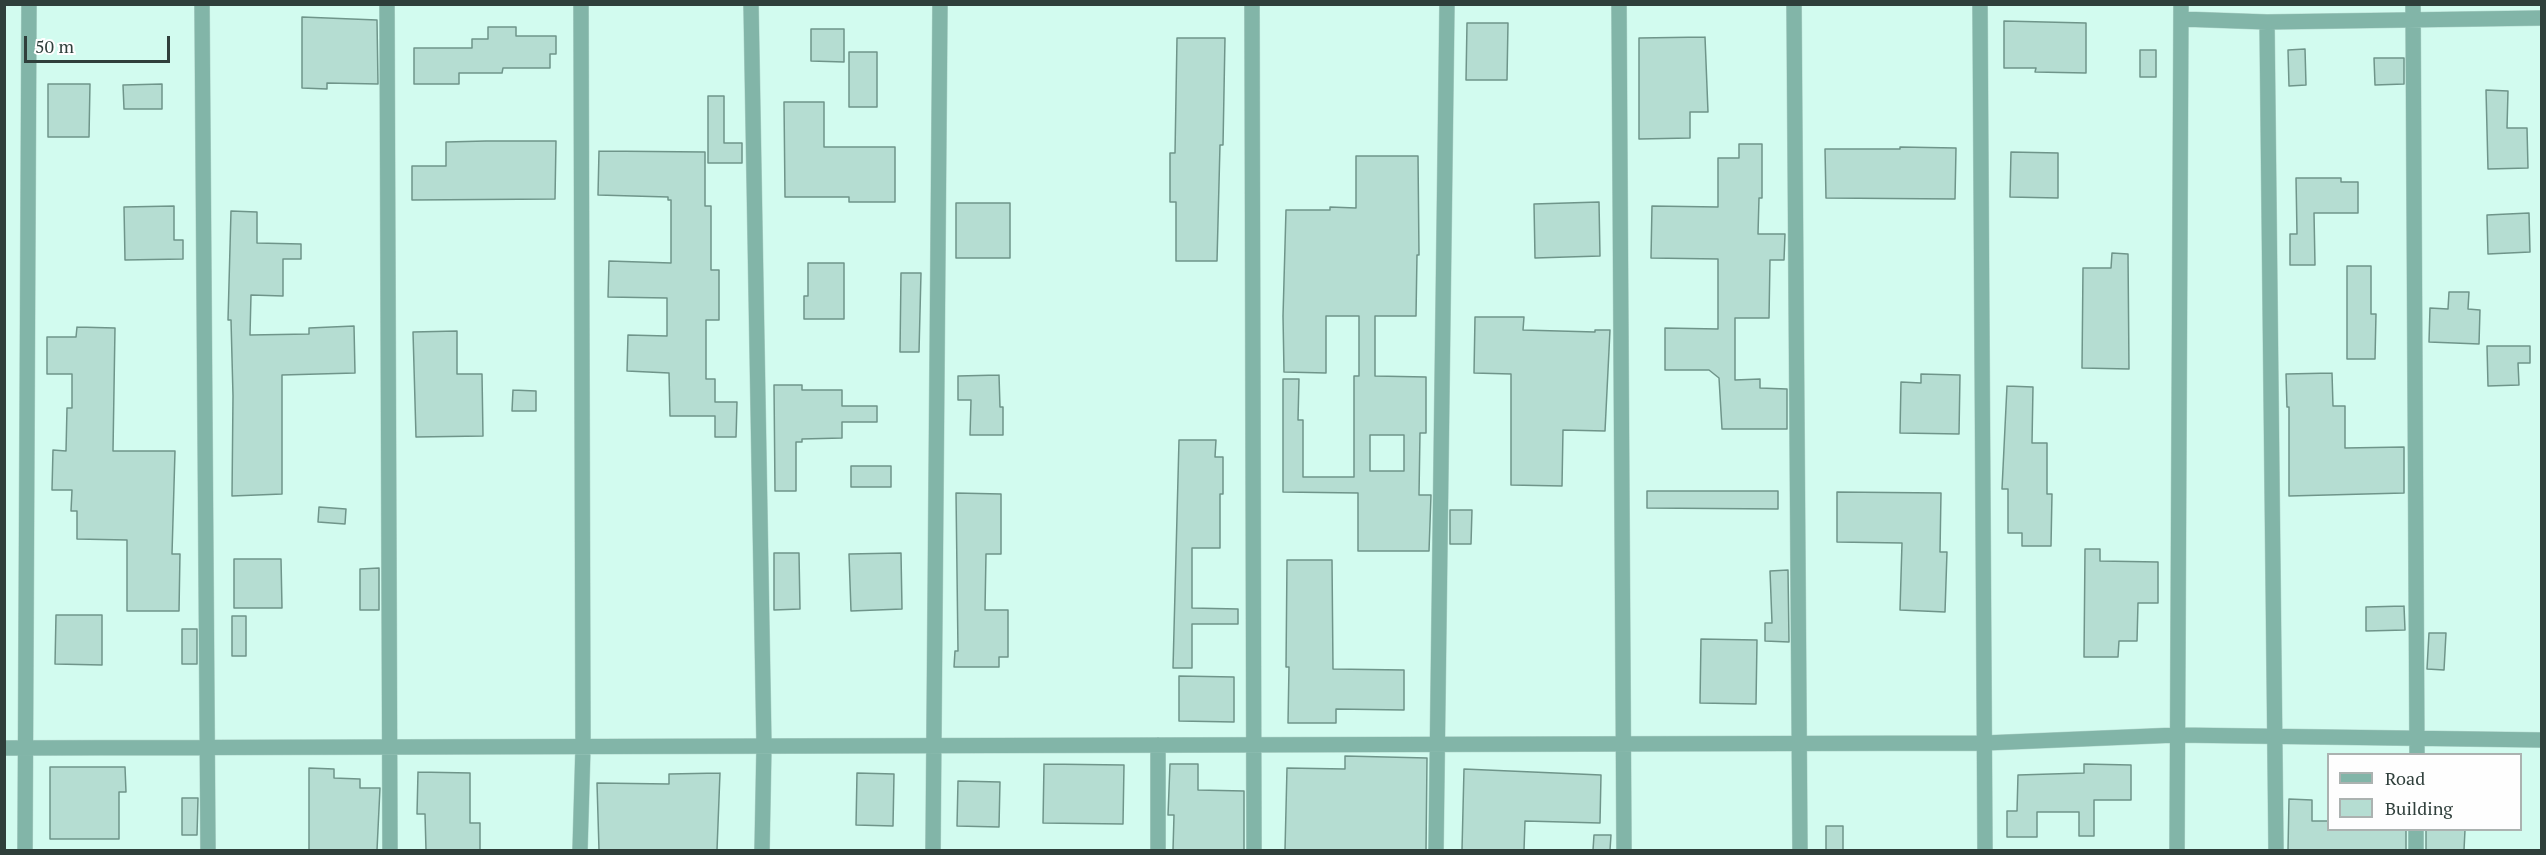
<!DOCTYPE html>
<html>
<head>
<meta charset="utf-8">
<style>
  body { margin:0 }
  #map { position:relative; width:2546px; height:855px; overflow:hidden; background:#d2fbef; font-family:"PT Serif",serif }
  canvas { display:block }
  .frame { position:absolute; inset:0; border:6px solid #2f3f3b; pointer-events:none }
  .legend { position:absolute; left:2327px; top:753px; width:195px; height:78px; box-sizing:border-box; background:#fefefe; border:2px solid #abb2b0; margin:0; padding:8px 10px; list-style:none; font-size:18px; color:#2f3f3b }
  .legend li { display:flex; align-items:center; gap:12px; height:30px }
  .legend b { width:30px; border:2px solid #abb2b0 }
  .scale { position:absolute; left:24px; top:36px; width:146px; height:27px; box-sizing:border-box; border:3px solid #2f3f3b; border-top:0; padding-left:8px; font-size:18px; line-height:21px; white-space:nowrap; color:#2f3f3b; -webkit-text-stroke:4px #fefefe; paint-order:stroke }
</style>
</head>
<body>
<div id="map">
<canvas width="2546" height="855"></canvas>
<div class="frame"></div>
<ul class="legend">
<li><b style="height:8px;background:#82b5a8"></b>Road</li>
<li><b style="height:16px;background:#b5ddd2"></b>Building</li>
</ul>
<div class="scale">50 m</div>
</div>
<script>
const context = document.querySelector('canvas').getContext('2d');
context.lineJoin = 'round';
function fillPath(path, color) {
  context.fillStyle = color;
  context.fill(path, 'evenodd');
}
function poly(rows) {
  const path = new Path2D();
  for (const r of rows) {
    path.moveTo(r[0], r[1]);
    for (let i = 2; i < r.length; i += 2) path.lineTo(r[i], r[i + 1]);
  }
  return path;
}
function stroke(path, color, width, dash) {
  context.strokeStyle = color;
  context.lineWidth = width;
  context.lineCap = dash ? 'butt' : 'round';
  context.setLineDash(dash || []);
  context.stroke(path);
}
const building = poly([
  [302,17,377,20,378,84,327,83,327,89,302,88,302,17],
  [2004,21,2086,23,2086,73,2035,72,2036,68,2004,68,2004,21],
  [1467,23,1508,23,1507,80,1466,80,1467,23],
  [488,27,516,27,516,36,556,36,556,54,550,54,550,68,503,68,502,73,459,73,459,84,414,84,414,48,472,48,472,39,488,39,488,27],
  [811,29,844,29,844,62,811,61,811,29],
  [1705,37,1708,112,1690,112,1690,138,1639,139,1639,38,1705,37],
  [1177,38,1225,38,1223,145,1220,145,1217,261,1176,261,1176,202,1170,202,1170,153,1175,153,1177,38],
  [2305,49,2306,85,2289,86,2288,50,2305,49],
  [2140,50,2156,50,2156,77,2140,77,2140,50],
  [849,52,877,52,877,107,849,107,849,52],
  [2374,58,2404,58,2404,84,2375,85,2374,58],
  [48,84,90,84,89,137,48,137,48,84],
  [162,84,162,109,124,109,123,85,162,84],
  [2486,90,2508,91,2507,128,2527,128,2528,168,2488,169,2486,90],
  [708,96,724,96,724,143,742,143,742,163,708,163,708,96],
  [784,102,824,102,824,147,895,147,895,202,849,202,849,197,785,197,784,102],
  [486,141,556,141,555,199,412,200,412,166,446,166,446,142,486,141],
  [1739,144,1762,144,1762,198,1759,198,1758,234,1785,234,1784,260,1770,260,1769,318,1735,318,1735,380,1760,379,1760,388,1787,389,1787,429,1722,429,1719,378,1709,370,1665,370,1665,328,1718,329,1718,259,1651,258,1652,206,1718,207,1718,158,1739,158,1739,144],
  [1900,147,1956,148,1955,199,1826,198,1825,149,1900,149,1900,147],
  [599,151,705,152,705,206,711,206,711,270,719,270,719,320,706,320,706,379,715,379,715,402,737,402,736,437,715,437,715,416,670,416,669,373,627,371,628,335,667,336,667,298,608,297,609,261,671,263,671,200,668,200,668,197,598,195,599,151],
  [2011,152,2058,153,2058,198,2010,197,2011,152],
  [1356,156,1418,156,1419,255,1417,255,1416,316,1375,316,1375,376,1426,377,1426,433,1420,433,1419,495,1431,495,1429,551,1358,551,1358,493,1283,492,1283,379,1299,379,1298,420,1303,420,1303,477,1354,477,1354,376,1359,376,1359,316,1326,316,1326,373,1284,372,1283,316,1286,210,1330,210,1330,207,1356,208,1356,156],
  [1370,435,1404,435,1404,471,1370,471,1370,435],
  [2296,178,2341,178,2341,182,2358,182,2358,213,2314,213,2315,265,2290,265,2290,234,2297,234,2296,178],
  [1599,202,1600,256,1535,258,1534,204,1599,202],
  [956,203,1010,203,1010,258,956,258,956,203],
  [174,206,174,240,183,240,183,259,125,260,124,207,174,206],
  [231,211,257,212,257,243,301,244,301,259,283,259,283,296,251,295,250,335,309,334,309,328,354,326,355,373,282,375,282,494,232,496,233,396,231,320,228,320,231,211],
  [2529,213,2530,252,2488,254,2487,215,2529,213],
  [2112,253,2128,254,2129,369,2082,368,2083,268,2111,268,2112,253],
  [808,263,844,263,844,319,804,319,804,296,808,296,808,263],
  [2347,266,2371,266,2371,314,2376,314,2375,359,2347,359,2347,266],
  [901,273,921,273,919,352,900,352,901,273],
  [2449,292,2469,292,2468,309,2480,310,2479,344,2429,342,2430,308,2448,309,2449,292],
  [1475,317,1524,317,1523,330,1595,332,1595,330,1610,330,1605,431,1563,430,1562,486,1511,485,1511,374,1474,373,1475,317],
  [77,327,115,328,113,451,175,451,172,554,180,554,179,611,127,611,127,540,77,539,77,511,71,511,72,490,52,490,53,450,66,451,67,408,72,408,72,374,47,374,47,337,76,337,77,327],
  [457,331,457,374,482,374,483,436,416,437,413,332,457,331],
  [2487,346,2530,346,2530,363,2518,363,2519,385,2488,386,2487,346],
  [2332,373,2333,406,2345,406,2345,448,2404,447,2404,493,2289,496,2289,407,2287,407,2286,374,2332,373],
  [1921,374,1960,375,1959,434,1900,433,1901,382,1921,383,1921,374],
  [999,375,1000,407,1003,407,1003,435,970,435,971,400,958,400,958,376,999,375],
  [774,385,802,385,802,390,842,390,842,406,877,406,877,422,842,422,842,438,802,439,802,442,796,442,796,491,775,491,774,385],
  [2007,386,2033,387,2032,443,2047,443,2047,494,2052,494,2051,546,2022,546,2022,533,2008,533,2008,489,2002,489,2007,386],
  [513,390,536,391,536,411,512,411,513,390],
  [1179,440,1216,440,1215,457,1223,457,1223,494,1220,494,1220,548,1192,548,1192,608,1238,609,1238,624,1192,624,1192,668,1173,668,1179,440],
  [851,466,891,466,891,487,851,487,851,466],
  [1647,491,1778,491,1778,509,1647,508,1647,491],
  [1837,492,1941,493,1940,552,1947,552,1945,612,1900,610,1902,543,1837,542,1837,492],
  [956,493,1001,494,1001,554,986,554,985,610,1008,610,1008,657,999,657,999,667,954,667,955,651,958,651,956,493],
  [319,507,346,509,345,524,318,522,319,507],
  [1450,510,1472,510,1471,544,1450,544,1450,510],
  [2085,549,2100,549,2100,561,2158,562,2158,603,2138,603,2137,641,2119,641,2118,657,2084,657,2085,549],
  [774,553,799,553,800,609,774,610,774,553],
  [901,553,902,609,851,611,849,554,901,553],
  [234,559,281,559,282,608,234,608,234,559],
  [1287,560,1332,560,1333,669,1404,670,1404,710,1336,709,1336,723,1288,723,1289,667,1286,667,1287,560],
  [379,568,379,610,360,610,360,569,379,568],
  [1788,570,1789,642,1765,641,1765,623,1772,623,1770,571,1788,570],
  [2404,606,2405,630,2366,631,2366,607,2404,606],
  [56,615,102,615,102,665,55,664,56,615],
  [232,616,246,616,246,656,232,656,232,616],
  [182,629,197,629,197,664,182,664,182,629],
  [2429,633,2446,633,2444,670,2427,669,2429,633],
  [1701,639,1757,640,1756,704,1700,703,1701,639],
  [1179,676,1234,677,1234,722,1179,721,1179,676],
  [1345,756,1427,758,1426,850,1285,850,1287,768,1345,769,1345,756],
  [1044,764,1124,765,1123,824,1043,823,1044,764],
  [1170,764,1198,764,1198,790,1244,791,1244,850,1173,850,1174,815,1168,815,1170,764],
  [2084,764,2131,765,2131,800,2094,800,2094,836,2079,836,2079,812,2037,812,2037,837,2007,837,2007,811,2017,811,2018,775,2084,773,2084,764],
  [50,767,125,767,126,792,119,792,119,839,50,839,50,767],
  [309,768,334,769,334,778,360,779,360,788,380,788,377,850,309,850,309,768],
  [1464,769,1601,775,1600,823,1525,821,1524,850,1462,850,1464,769],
  [418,772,470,773,470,823,480,823,480,850,426,850,425,814,417,814,418,772],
  [720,773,717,850,599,850,597,783,669,784,669,774,720,773],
  [857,773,894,774,893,826,856,825,857,773],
  [958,781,1000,782,999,827,957,826,958,781],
  [182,798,198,798,197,835,182,835,182,798],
  [2289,799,2312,800,2312,821,2328,821,2328,830,2406,830,2406,850,2288,850,2289,799],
  [1826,826,1843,826,1843,850,1826,850,1826,826],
  [2426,830,2465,830,2464,850,2426,850,2426,830],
  [1594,835,1611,835,1610,850,1593,850,1594,835]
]);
fillPath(building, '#b5ddd2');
stroke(building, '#6f958a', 1.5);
const minor = poly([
  [202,4,208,850],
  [387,4,390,850],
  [751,4,764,746,762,850],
  [1252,4,1254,850],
  [1619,4,1624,850],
  [1794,4,1800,850],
  [1980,4,1985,850],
  [2413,4,2417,754],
  [2181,19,2267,22,2542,18],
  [2267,22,2276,850],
  [1158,745,1158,850],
  [4,748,1985,743,2177,735,2542,740],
  [25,850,29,4],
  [580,850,583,747,581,4],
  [933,850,940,4],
  [1436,850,1447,4],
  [2177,850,2181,4],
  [2416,850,2416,830]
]);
stroke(minor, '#b1d5cb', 16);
stroke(minor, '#82b5a8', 15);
</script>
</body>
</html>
